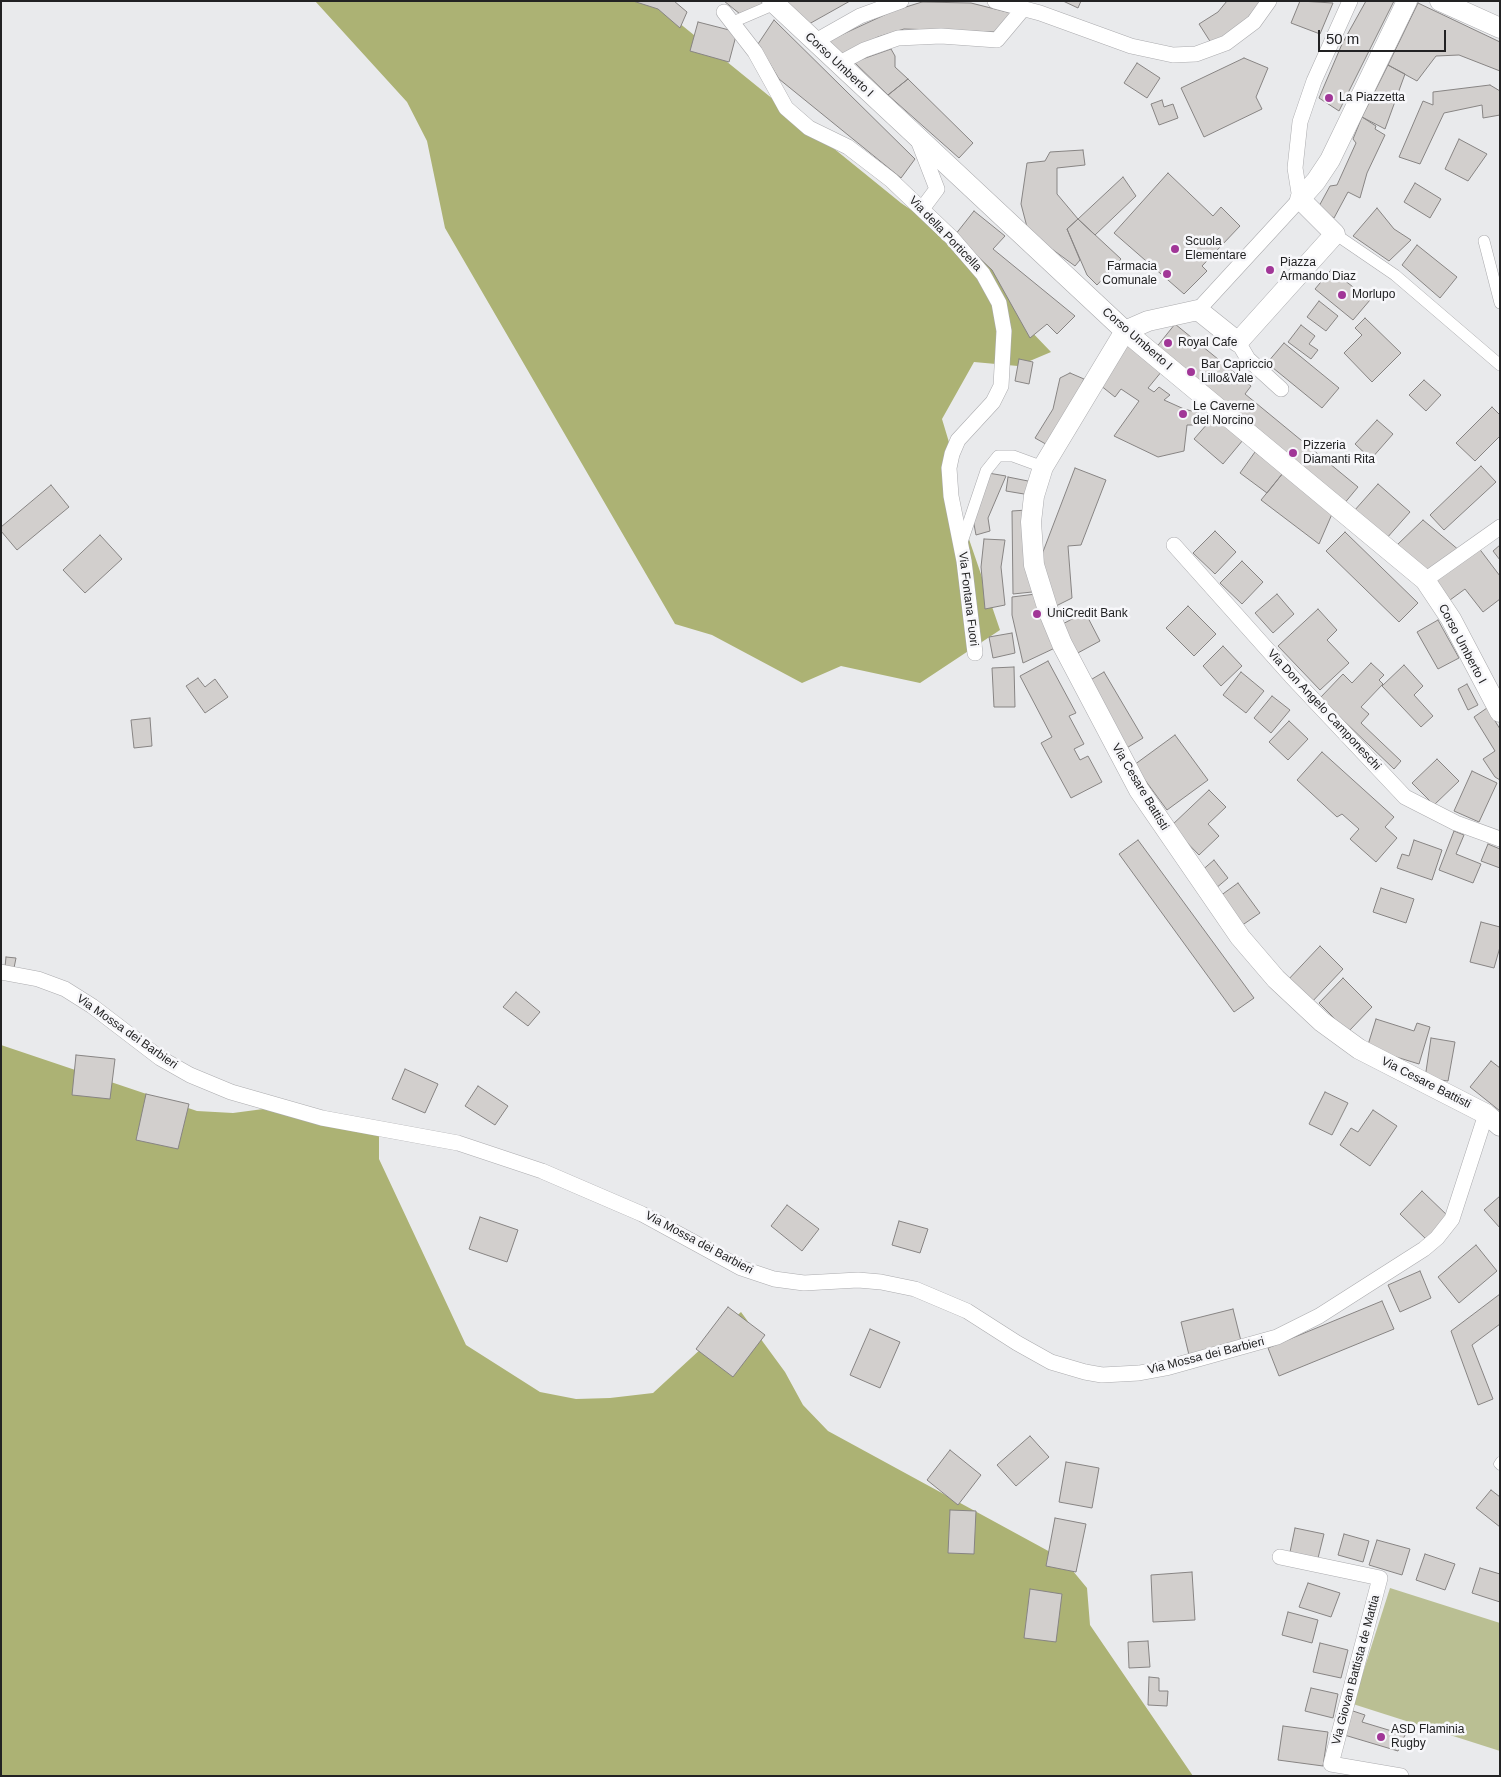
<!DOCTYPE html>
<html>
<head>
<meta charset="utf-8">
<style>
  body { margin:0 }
  #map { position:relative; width:1501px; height:1777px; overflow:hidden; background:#e9eaec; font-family:Arial,sans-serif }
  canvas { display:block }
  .frame { position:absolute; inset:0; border:2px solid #222223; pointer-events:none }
  .scale { position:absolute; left:1318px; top:30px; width:128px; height:22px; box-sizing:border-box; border:2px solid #222223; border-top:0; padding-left:6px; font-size:15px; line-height:18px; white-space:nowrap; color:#222223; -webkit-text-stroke:4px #f7f7fa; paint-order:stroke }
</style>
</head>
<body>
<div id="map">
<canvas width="1501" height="1777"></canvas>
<div class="frame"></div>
<div class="scale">50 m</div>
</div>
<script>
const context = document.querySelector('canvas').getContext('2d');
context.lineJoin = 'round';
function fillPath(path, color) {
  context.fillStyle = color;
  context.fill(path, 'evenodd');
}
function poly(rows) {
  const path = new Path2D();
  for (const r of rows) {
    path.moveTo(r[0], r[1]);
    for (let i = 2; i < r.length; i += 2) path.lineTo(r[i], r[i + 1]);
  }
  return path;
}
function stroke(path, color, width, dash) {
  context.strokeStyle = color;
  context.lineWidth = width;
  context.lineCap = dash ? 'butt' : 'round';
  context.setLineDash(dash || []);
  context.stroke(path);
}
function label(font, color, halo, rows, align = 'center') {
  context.font = font + ' Arial,sans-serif';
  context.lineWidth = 5;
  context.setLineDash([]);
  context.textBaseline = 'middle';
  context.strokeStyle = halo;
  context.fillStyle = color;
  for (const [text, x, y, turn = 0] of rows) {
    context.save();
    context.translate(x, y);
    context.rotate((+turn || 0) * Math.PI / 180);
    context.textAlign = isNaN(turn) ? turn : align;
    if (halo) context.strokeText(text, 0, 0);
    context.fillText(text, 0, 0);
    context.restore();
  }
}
fillPath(poly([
  [1390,1588,1500,1623,1500,1751,1353,1704]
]), '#babf93');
fillPath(poly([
  [315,1,652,1,901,203,1021,284,1027,327,1051,352,1018,366,974,362,942,419,954,459,957,504,1000,630,920,683,841,666,802,683,712,635,675,624,445,228,427,141,407,102],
  [1,1045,197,1111,233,1113,271,1108,379,1125,379,1159,466,1345,540,1392,576,1399,610,1398,653,1393,741,1312,785,1372,803,1405,828,1431,1063,1559,1087,1588,1090,1625,1193,1776,1,1776]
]), '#acb274');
const building = poly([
  [633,1,674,1,687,12,680,28,658,9,633,1],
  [724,1,761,1,764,5,740,14,724,1],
  [786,1,850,1,809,24,786,1],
  [1063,1,1081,1,1078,8,1063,1],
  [1227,1,1263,1,1234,32,1213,46,1199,24,1218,12,1227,1],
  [1300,1,1333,3,1320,34,1291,23,1300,1],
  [1366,1,1394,1,1339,111,1319,98,1342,44,1366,1],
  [922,2,971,3,1011,13,996,32,904,29,878,37,842,56,828,41,893,11,922,2],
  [1418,3,1500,42,1500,71,1459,55,1436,56,1417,81,1388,65,1418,3],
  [774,20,915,159,901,178,779,79,758,44,774,20],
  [698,22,737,32,729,62,690,51,698,22],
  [891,49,895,56,895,67,908,79,888,95,854,62,891,49],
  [1244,58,1268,68,1256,97,1262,109,1204,137,1181,88,1244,58],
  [1137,63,1160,78,1147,98,1124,83,1137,63],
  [1388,65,1405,74,1385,129,1362,117,1388,65],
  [908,79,973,143,959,158,888,95,908,79],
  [1490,85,1500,91,1500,115,1483,118,1482,105,1444,113,1420,164,1399,157,1423,101,1433,105,1433,92,1490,85],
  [1162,100,1164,107,1173,104,1178,118,1159,125,1151,104,1162,100],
  [1362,117,1376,126,1375,129,1385,135,1367,173,1360,198,1348,192,1334,218,1318,208,1330,186,1337,185,1356,143,1353,139,1362,117],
  [1459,139,1487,154,1468,181,1445,169,1459,139],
  [1083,150,1085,165,1057,168,1057,194,1078,219,1067,229,1080,260,1075,266,1045,244,1027,227,1021,204,1027,163,1045,161,1050,152,1083,150],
  [1168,173,1213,216,1221,207,1240,226,1202,266,1207,271,1184,294,1114,233,1168,173],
  [1123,177,1136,196,1095,235,1078,219,1123,177],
  [1415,183,1441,199,1430,218,1404,202,1415,183],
  [1377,208,1394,229,1411,240,1389,261,1353,236,1377,208],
  [974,211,1005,236,993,249,1075,316,1057,334,1047,324,1030,338,992,270,955,235,974,211],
  [1078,219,1121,259,1097,285,1087,275,1067,229,1078,219],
  [1417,245,1457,277,1440,298,1402,265,1417,245],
  [1331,270,1370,300,1353,320,1315,289,1331,270],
  [1319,301,1338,316,1326,331,1307,317,1319,301],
  [1365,318,1401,353,1372,382,1344,353,1362,335,1355,328,1365,318],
  [1175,324,1251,386,1245,394,1358,487,1343,505,1155,349,1175,324],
  [1301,325,1315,336,1309,344,1318,350,1311,359,1288,342,1301,325],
  [1129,342,1162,371,1148,388,1154,392,1159,387,1170,395,1164,400,1184,409,1199,413,1198,425,1187,425,1184,451,1158,457,1114,436,1139,401,1121,389,1115,397,1100,385,1129,342],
  [1284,343,1339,388,1322,408,1267,363,1284,343],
  [1019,359,1033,362,1029,384,1015,381,1019,359],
  [1070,373,1084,379,1051,447,1035,438,1053,409,1060,378,1070,373],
  [1424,380,1441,395,1426,411,1409,395,1424,380],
  [1492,407,1500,415,1500,436,1475,461,1456,443,1492,407],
  [1215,415,1243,440,1223,464,1194,439,1215,415],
  [1377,420,1393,434,1371,459,1355,444,1377,420],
  [1255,452,1283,473,1267,493,1240,473,1255,452],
  [1481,466,1496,482,1444,530,1430,515,1481,466],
  [1075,468,1106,480,1081,545,1068,546,1072,598,1052,608,1041,557,1075,468],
  [988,473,1006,476,988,518,990,531,976,535,973,519,988,473],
  [1283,473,1332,514,1319,544,1261,500,1283,473],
  [1008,477,1033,482,1030,495,1006,491,1008,477],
  [1378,484,1410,512,1386,539,1354,511,1378,484],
  [51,485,69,507,17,550,1,531,1,527,51,485],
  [1027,510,1032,592,1013,594,1012,511,1027,510],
  [1423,520,1460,551,1429,572,1397,545,1423,520],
  [1215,531,1236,552,1215,574,1193,553,1215,531],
  [1345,532,1418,603,1399,622,1326,551,1345,532],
  [100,535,122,559,85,593,63,570,100,535],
  [984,539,1005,540,1001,567,1005,605,985,609,981,567,984,539],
  [1500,545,1500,560,1493,551,1500,545],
  [1478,547,1500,576,1500,599,1483,612,1465,589,1450,600,1435,580,1478,547],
  [1242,561,1263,582,1242,604,1220,583,1242,561],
  [1036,594,1057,647,1023,663,1012,615,1012,597,1036,594],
  [1277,594,1294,614,1273,633,1255,613,1277,594],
  [1188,606,1216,634,1194,656,1166,628,1188,606],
  [1318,609,1337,630,1327,640,1349,663,1320,690,1278,646,1318,609],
  [1085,612,1100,641,1074,655,1059,626,1085,612],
  [1438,620,1459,658,1438,669,1417,632,1438,620],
  [1012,633,1015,653,993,658,989,637,1012,633],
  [1223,646,1242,666,1221,686,1203,666,1223,646],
  [1048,661,1076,713,1069,716,1084,744,1074,749,1080,760,1088,756,1102,782,1071,798,1041,743,1052,737,1020,676,1048,661],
  [1371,663,1384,675,1379,680,1383,684,1361,707,1369,714,1361,723,1401,761,1394,769,1320,698,1343,674,1352,683,1371,663],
  [1404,665,1423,686,1414,695,1433,716,1421,727,1382,686,1404,665],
  [1014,667,1015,707,994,707,992,668,1014,667],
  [1104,672,1143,738,1125,749,1087,682,1104,672],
  [1241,672,1264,691,1246,713,1223,695,1241,672],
  [198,678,205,687,215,679,228,697,205,713,186,686,198,678],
  [1467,684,1478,705,1468,710,1458,689,1467,684],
  [1272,696,1290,710,1271,733,1254,718,1272,696],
  [1487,708,1500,729,1500,780,1495,777,1483,759,1495,751,1474,717,1487,708],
  [150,718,152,746,134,748,131,720,150,718],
  [1289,721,1308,739,1288,760,1269,742,1289,721],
  [1175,735,1208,780,1167,810,1134,765,1175,735],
  [1322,752,1394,817,1385,827,1397,838,1376,862,1350,839,1359,829,1342,814,1337,817,1297,780,1322,752],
  [1437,759,1459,781,1434,805,1412,783,1437,759],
  [1472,771,1497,783,1479,822,1454,811,1472,771],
  [1209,790,1226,807,1208,824,1219,836,1199,855,1171,826,1209,790],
  [1454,831,1464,835,1456,854,1481,864,1473,883,1439,870,1454,831],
  [1138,840,1254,998,1234,1012,1119,854,1138,840],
  [1414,840,1442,850,1432,880,1397,868,1402,854,1409,856,1414,840],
  [1488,844,1500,849,1500,868,1481,861,1488,844],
  [1214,860,1228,878,1215,889,1200,872,1214,860],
  [1238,883,1260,913,1241,926,1220,896,1238,883],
  [1381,888,1414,899,1406,923,1373,912,1381,888],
  [1481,922,1500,927,1500,947,1494,968,1470,962,1481,922],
  [1320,946,1343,969,1310,1004,1286,982,1320,946],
  [6,957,16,958,14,968,5,967,6,957],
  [1343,978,1372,1007,1348,1032,1319,1003,1343,978],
  [516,992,540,1012,528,1026,503,1007,516,992],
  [1376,1019,1414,1031,1417,1023,1430,1027,1419,1064,1367,1048,1376,1019],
  [1431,1038,1455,1042,1448,1081,1425,1078,1431,1038],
  [76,1055,115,1059,110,1099,72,1095,76,1055],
  [1491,1061,1500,1068,1500,1111,1470,1087,1491,1061],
  [405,1069,438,1084,425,1113,392,1099,405,1069],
  [478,1086,508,1106,495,1125,465,1106,478,1086],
  [1325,1092,1348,1103,1332,1135,1309,1124,1325,1092],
  [146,1094,189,1104,178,1149,136,1140,146,1094],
  [1373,1110,1397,1126,1370,1166,1340,1145,1351,1128,1358,1132,1373,1110],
  [1422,1191,1449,1217,1427,1240,1400,1214,1422,1191],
  [1500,1196,1500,1228,1484,1210,1500,1196],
  [787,1205,819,1229,802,1251,771,1226,787,1205],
  [480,1217,518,1230,507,1262,469,1249,480,1217],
  [899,1221,928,1229,920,1253,892,1245,899,1221],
  [1476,1245,1497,1271,1459,1303,1438,1277,1476,1245],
  [1420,1271,1431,1298,1400,1312,1388,1285,1420,1271],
  [1500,1294,1500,1324,1472,1345,1493,1399,1478,1405,1451,1331,1500,1294],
  [1382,1301,1394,1329,1279,1376,1268,1348,1382,1301],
  [728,1307,765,1335,733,1377,696,1349,728,1307],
  [1233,1309,1241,1341,1189,1355,1181,1322,1233,1309],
  [870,1329,900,1342,880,1388,850,1375,870,1329],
  [1030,1436,1049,1457,1016,1486,997,1465,1030,1436],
  [950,1450,981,1475,958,1505,927,1480,950,1450],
  [1066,1462,1099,1468,1092,1508,1059,1502,1066,1462],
  [1491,1490,1500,1497,1500,1527,1476,1508,1491,1490],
  [950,1510,976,1511,974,1554,948,1553,950,1510],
  [1055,1518,1086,1524,1076,1572,1046,1566,1055,1518],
  [1295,1528,1324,1534,1318,1558,1290,1552,1295,1528],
  [1344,1534,1369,1541,1363,1562,1338,1555,1344,1534],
  [1377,1540,1410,1549,1402,1575,1369,1565,1377,1540],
  [1425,1554,1455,1564,1445,1590,1416,1580,1425,1554],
  [1480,1568,1500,1574,1500,1602,1472,1593,1480,1568],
  [1192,1572,1195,1620,1153,1622,1151,1575,1192,1572],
  [1308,1583,1340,1593,1331,1617,1299,1607,1308,1583],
  [1030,1589,1062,1594,1056,1642,1024,1638,1030,1589],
  [1288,1612,1318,1620,1312,1643,1282,1635,1288,1612],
  [1148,1641,1150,1667,1129,1668,1128,1642,1148,1641],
  [1320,1643,1348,1650,1341,1678,1313,1672,1320,1643],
  [1149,1677,1159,1678,1159,1691,1168,1691,1167,1706,1148,1705,1149,1677],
  [1311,1688,1338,1694,1333,1718,1305,1711,1311,1688],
  [1347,1709,1365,1715,1362,1722,1405,1735,1398,1751,1341,1734,1347,1709],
  [1283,1726,1328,1732,1323,1766,1278,1760,1283,1726]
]);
fillPath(building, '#d2cfcd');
stroke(building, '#878483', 1);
const service = poly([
  [1500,1461,1498,1464,1500,1466]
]);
const pedestrian = poly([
  [733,22,775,4],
  [1335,234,1395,275,1500,365],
  [1484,241,1500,303],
  [961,545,986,471,998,456,1013,456,1043,467]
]);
const minor = poly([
  [995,1,1040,13,1131,46,1173,55,1196,54,1226,43,1254,22,1269,1],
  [724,12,755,52,786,108,809,128,848,147,891,180,952,238,983,274,999,303,1004,331,1001,386,993,402,958,440,952,454,949,468,951,496,964,561,975,653],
  [814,42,860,16,901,1],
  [838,64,864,50,898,38,941,36,997,40,1023,9],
  [918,140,937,189,922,209],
  [1198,310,1300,199,1295,168,1300,122,1314,81,1350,1],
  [1238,342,1248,359,1281,389],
  [1174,545,1291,676,1405,797,1456,823,1500,839],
  [1425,580,1500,527],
  [1,972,38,979,65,989,92,1006,160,1058,190,1075,231,1092,322,1118,458,1143,542,1171,642,1214,741,1268,774,1279,804,1283,858,1280,881,1282,915,1289,967,1311,1017,1343,1051,1362,1085,1372,1102,1375,1139,1373,1166,1368,1277,1337,1319,1316,1424,1249,1437,1238,1452,1219,1486,1114],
  [1280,1557,1380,1578,1331,1764,1401,1776]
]);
const tertiary = poly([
  [772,1,1125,331,1425,580,1451,619,1500,712],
  [1440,1,1500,28],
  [1125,331,1043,467,1034,496,1031,522,1034,565,1048,610,1062,644,1139,790,1240,937,1276,979,1322,1022,1359,1049,1486,1114,1500,1126],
  [1125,331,1148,321,1198,310,1238,342,1335,234,1300,199,1316,181,1330,160,1407,1]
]);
stroke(service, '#ababae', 9);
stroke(pedestrian, '#ababae', 12);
stroke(minor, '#ababae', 16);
stroke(tertiary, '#ababae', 21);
stroke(service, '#fff', 8);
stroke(pedestrian, '#fff', 11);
stroke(minor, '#fff', 15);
stroke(tertiary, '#fff', 20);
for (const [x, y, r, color] of [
  [1329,98,5,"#a13697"],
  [1175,249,5,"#a13697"],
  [1270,270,5,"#a13697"],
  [1167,274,5,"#a13697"],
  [1342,295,5,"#a13697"],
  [1168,343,5,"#a13697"],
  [1191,372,5,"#a13697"],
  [1183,414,5,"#a13697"],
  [1293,453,5,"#a13697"],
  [1037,614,5,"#a13697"],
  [1381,1737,5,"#a13697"]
]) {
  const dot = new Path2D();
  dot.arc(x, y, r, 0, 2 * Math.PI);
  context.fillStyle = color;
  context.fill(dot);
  stroke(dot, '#f7f7fa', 2);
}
label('12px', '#222223', '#f7f7fa', [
  ["Corso Umberto I",839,65,43],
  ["Via della Porticella",945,234,46],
  ["Corso Umberto I",1137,339,41],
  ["Via Fontana Fuori",968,599,83],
  ["Corso Umberto I",1462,644,62],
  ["Via Don Angelo Camponeschi",1324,710,47],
  ["Via Cesare Battisti",1140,787,59],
  ["Via Mossa dei Barbieri",127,1032,35],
  ["Via Cesare Battisti",1426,1083,27],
  ["Via Mossa dei Barbieri",699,1243,28],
  ["Via Mossa dei Barbieri",1206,1356,-14],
  ["Via Giovan Battista de Mattia",1356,1670,-75]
]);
label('12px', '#222223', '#f7f7fa', [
  ["La Piazzetta",1339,98],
  ["Scuola",1185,242],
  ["Elementare",1185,256],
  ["Piazza",1280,263],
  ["Armando Diaz",1280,277],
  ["Farmacia",1157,267,"right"],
  ["Comunale",1157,281,"right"],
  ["Morlupo",1352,295],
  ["Royal Cafe",1178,343],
  ["Bar Capriccio",1201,365],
  ["Lillo&Vale",1201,379],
  ["Le Caverne",1193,407],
  ["del Norcino",1193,421],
  ["Pizzeria",1303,446],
  ["Diamanti Rita",1303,460],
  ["UniCredit Bank",1047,614],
  ["ASD Flaminia",1391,1730],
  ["Rugby",1391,1744]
], 'left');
</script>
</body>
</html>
